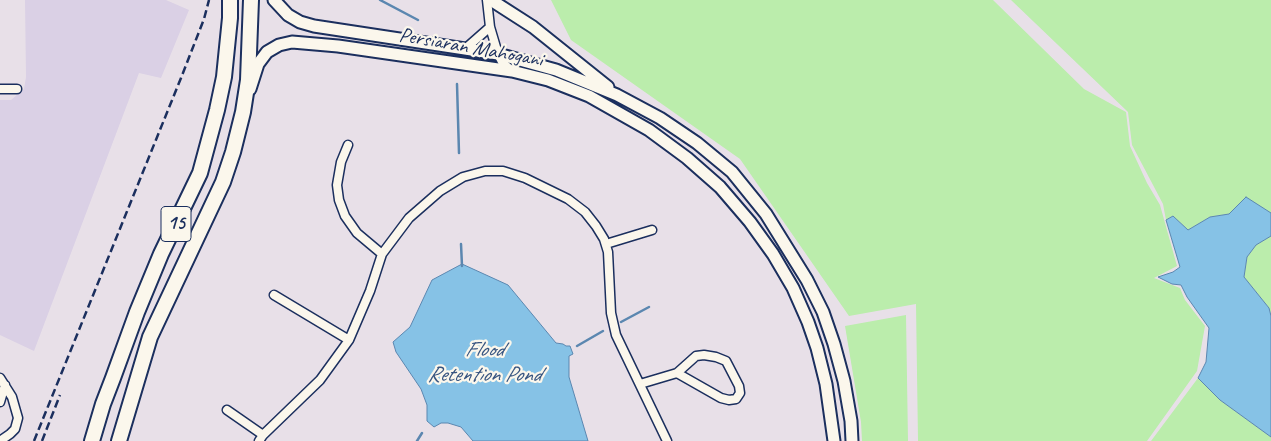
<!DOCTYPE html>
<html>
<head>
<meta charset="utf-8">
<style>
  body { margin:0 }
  canvas { display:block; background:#e8e0e8 }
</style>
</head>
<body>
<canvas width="1271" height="441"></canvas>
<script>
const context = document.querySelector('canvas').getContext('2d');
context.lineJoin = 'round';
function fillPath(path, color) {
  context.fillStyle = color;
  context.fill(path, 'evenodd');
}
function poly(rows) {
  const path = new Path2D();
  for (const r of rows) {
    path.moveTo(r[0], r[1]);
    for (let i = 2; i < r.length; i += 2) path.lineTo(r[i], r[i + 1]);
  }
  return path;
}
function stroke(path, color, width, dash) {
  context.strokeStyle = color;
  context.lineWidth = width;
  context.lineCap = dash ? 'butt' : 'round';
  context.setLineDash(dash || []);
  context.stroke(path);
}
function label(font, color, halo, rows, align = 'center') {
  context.font = font + ' Caveat,sans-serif';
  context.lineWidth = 4.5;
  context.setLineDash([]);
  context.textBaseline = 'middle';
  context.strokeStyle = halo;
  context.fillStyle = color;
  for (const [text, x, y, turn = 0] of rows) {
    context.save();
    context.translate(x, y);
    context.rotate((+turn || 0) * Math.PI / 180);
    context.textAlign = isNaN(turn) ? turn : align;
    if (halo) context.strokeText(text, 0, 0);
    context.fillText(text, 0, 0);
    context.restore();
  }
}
fillPath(poly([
  [25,0,166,0,189,10,161,78,139,73,34,351,0,335,0,100,11,100,24,89,26,77]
]), '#dad0e5');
fillPath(poly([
  [551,0,993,0,1084,89,1126,112,1130,146,1147,183,1160,205,1177,266,1154,278,1180,288,1185,300,1205,326,1197,371,1147,441,918,441,916,304,849,316,740,159,571,40],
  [1011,0,1271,0,1271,213,1261,207,1229,214,1210,217,1188,230,1173,216,1166,220,1163,204,1132,145,1128,112],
  [1271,236,1271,316,1269,308,1244,277,1247,257,1256,245],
  [906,315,908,441,862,441,861,422,845,326],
  [1198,378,1220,400,1271,437,1271,441,1151,441]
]), '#bbedac');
const water = poly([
  [1246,197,1271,213,1271,236,1256,245,1247,257,1244,277,1269,308,1271,316,1271,437,1220,400,1198,378,1206,362,1209,328,1187,297,1181,285,1172,284,1158,277,1173,272,1180,267,1166,220,1173,216,1188,230,1210,217,1229,214,1246,197],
  [462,264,508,285,556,343,563,344,566,346,570,346,573,354,569,356,569,377,588,441,473,441,461,427,448,423,441,423,434,427,427,421,427,405,421,389,396,352,393,342,410,327,432,280,462,264]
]);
fillPath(water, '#86c2e6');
stroke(water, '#5b87b0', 1);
stroke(poly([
  [380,0,418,20],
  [457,84,459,153],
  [461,244,462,266],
  [621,322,649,307],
  [577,346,603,331],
  [417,441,422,433]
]), '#5b87b0', 2.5);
const street = poly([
  [487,0,490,27,498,54,502,62,511,70],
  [465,49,490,27],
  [0,89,17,89],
  [348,145,341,162,337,185,339,200,345,216,357,233,382,254],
  [606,244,652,230],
  [274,295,349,340],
  [0,378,12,397,18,418,15,429,10,434,0,441],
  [640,384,677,373,696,356,704,355,716,357,726,361,739,386,740,393,736,399,729,400,721,398,677,373],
  [0,402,5,385],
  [227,410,263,435],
  [259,441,263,435,320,380,349,340,370,291,382,254,409,218,440,191,463,177,485,171,503,171,525,178,568,199,585,212,596,226,604,239,608,252,611,313,616,335,667,441]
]);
const secondary = poly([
  [274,0,288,15,300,22,314,26,498,54,556,70,617,95,660,118,697,143,732,172,766,214,807,280,823,312,834,344,844,381,851,421,852,441],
  [491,0,533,27,608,87],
  [250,89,258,64,267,52,279,45,292,42,338,46,512,71,548,80,589,96,649,130,687,158,720,187,750,222,773,254,793,288,808,322,817,348,826,384,834,441]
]);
const highway = poly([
  [92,441,103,404,113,378,137,312,161,254,200,173,217,110,224,77,230,18,230,0],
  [119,441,150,337,223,182,233,152,243,112,248,80,251,0]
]);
stroke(street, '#1b2f5e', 11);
stroke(secondary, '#1b2f5e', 15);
stroke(highway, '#1b2f5e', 18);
stroke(street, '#fbf7ec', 8);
stroke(secondary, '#fbf7ec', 11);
stroke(highway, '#fbf7ec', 14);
stroke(poly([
  [34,441,181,78,204,19,209,0],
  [42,441,60,395]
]), '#1b2f5e', 2.5, [8, 4]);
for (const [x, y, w] of [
  [176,224,30]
]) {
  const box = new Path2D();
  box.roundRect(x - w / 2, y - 17.5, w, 35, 4);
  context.fillStyle = '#fbf7ec';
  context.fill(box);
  stroke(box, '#1b2f5e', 1);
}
label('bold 20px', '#1b2f5e', null, [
  ["15",176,224]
]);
label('21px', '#1b2f5e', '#fbf7ec', [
  ["Persiaran Mahogani",471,48,10]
]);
label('italic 22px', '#365480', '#fbf7ec', [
  ["Flood",484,350],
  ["Retention Pond",484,375]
]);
</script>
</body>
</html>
